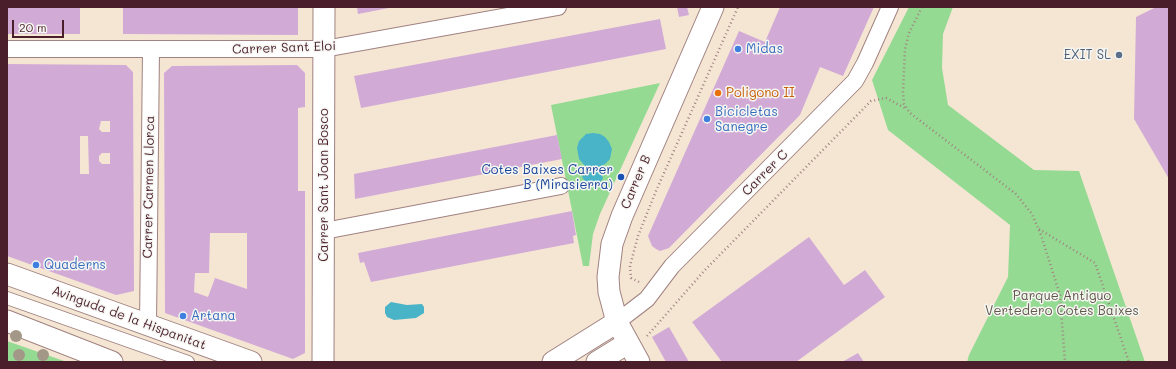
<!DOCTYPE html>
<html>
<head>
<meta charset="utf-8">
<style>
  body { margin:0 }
  #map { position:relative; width:1176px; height:369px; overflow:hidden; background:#f5e6d4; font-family:Mali,sans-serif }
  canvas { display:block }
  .frame { position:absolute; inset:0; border:8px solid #4a1f2b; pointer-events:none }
  .scale { position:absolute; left:12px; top:20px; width:52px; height:18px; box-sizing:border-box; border:2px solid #4a1f2b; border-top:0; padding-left:5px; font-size:12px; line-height:14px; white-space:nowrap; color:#4a1f2b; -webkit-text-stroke:3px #f6f6f2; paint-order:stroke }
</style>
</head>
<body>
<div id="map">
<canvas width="1176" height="369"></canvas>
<div class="frame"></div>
<div class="scale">20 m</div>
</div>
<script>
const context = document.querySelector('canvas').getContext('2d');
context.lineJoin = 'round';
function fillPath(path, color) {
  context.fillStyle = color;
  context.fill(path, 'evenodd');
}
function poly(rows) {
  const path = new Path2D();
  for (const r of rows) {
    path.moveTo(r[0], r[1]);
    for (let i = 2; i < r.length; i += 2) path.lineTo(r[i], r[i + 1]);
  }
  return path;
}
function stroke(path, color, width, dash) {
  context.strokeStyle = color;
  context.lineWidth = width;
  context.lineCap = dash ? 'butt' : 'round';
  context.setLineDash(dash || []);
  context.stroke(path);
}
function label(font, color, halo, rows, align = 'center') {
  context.font = font + ' Mali,sans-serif';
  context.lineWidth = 3;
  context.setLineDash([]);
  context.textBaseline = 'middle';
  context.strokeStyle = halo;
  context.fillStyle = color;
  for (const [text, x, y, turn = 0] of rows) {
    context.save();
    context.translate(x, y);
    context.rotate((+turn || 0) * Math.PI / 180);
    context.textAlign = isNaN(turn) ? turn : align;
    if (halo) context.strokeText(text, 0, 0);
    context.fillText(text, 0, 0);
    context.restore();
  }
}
fillPath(poly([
  [909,7,953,7,943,34,942,68,948,105,1034,170,1079,171,1145,362,967,362,969,355,1008,277,1010,225,888,130,872,80],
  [660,83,600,214,593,234,589,266,583,266,551,105],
  [7,341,67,362,7,362]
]), '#95da93');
fillPath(poly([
  [593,133,600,134,605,137,609,142,612,149,610,159,605,164,599,167,603,178,600,183,596,186,589,187,582,177,586,167,579,159,577,148,579,141,586,134],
  [391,302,407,305,422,304,424,307,424,313,416,318,394,320,387,317,385,313,385,307]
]), '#49b3c7');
fillPath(poly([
  [7,7,80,7,80,34,7,34],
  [123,7,298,7,298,35,123,34],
  [357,7,389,7,389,8,358,14],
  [677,7,687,7,689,15,679,17],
  [780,7,874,7,843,76,820,67,800,115,669,248,660,251,656,249,652,246,648,236,739,31,765,42],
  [1156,7,1169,7,1169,179,1134,119,1136,17],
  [660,19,666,49,361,108,354,76],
  [7,64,126,65,133,72,134,291,116,295,7,256],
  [101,121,110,121,110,132,102,132,99,129],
  [80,136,88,136,89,174,80,174],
  [102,153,110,153,110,164,102,164,99,161,99,156],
  [297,65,305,73,305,107,298,108,298,191,305,191,305,353,293,359,165,313,164,73,172,66],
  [210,233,247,233,247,289,215,278,208,297,194,292,195,273,209,273],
  [557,135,562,159,355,199,354,174],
  [572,211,576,235,573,236,574,243,371,282,364,262,360,263,358,253],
  [809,237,844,285,865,270,885,297,796,362,722,362,692,322],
  [669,327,689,362,666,362,652,337],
  [858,353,864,362,842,362]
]), '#d1abd6');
const pedestrian = poly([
  [7,298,188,362]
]);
const minor = poly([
  [7,49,324,49,558,7],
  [324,231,561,186],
  [617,322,647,299,672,266,855,81,865,63,890,7],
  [148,325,151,50]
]);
const tertiary = poly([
  [7,274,251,362],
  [7,321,112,362],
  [323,362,324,7],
  [553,362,617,322],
  [597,362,628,343],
  [639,362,617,322,609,292,608,277,612,244,622,216,713,7]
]);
stroke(pedestrian, '#a08280', 14);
stroke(minor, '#a08280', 18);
stroke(tertiary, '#a08280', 23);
stroke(poly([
  [922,7,909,33,905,49,903,92,904,104,910,113,1016,194,1032,214,1041,235,1060,295,1065,362],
  [1039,229,1095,263,1129,362],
  [639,282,631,278,630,266,638,236,656,191,738,7],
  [647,336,705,270,871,101,886,98,905,108]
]), '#a08280', 2.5, [1, 3]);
stroke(pedestrian, '#fff', 12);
stroke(minor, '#fff', 16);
stroke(tertiary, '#fff', 21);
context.fillStyle = '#a39788';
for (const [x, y] of [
  [16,336],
  [19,355],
  [43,355]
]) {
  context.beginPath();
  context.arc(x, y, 6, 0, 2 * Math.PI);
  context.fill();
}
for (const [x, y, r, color] of [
  [738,49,4,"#3f7fe0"],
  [1119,55,4,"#5c6f8a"],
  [718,93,4,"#e8710a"],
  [707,119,4,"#3f7fe0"],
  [621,177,4,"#1a4fb4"],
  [36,265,4,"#3f7fe0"],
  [183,316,4,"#3f7fe0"]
]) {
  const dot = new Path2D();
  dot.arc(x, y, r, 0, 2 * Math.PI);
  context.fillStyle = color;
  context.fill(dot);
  stroke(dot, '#f6f6f2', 1.5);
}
label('13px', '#4a1f2b', '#f6f6f2', [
  ["Carrer Sant Eloi",284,48,-2],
  ["Carrer C",765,173,-45],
  ["Carrer B",636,182,-67],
  ["Carrer Sant Joan Bosco",324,185,-90],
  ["Carrer Carmen Llorca",149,187,-89],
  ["Avinguda de la Hispanitat",129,318,20]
]);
label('13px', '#366cbe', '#f6f6f2', [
  ["Midas",746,49],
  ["Bicicletas",715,112],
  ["Sanegre",715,127],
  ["Quaderns",44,265],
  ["Artana",191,316]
], 'left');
label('13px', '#4e5e75', '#f6f6f2', [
  ["EXIT SL",1111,55]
], 'right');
label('13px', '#c56008', '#f6f6f2', [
  ["Poligono II",726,93]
], 'left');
label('13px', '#164399', '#f6f6f2', [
  ["Cotes Baixes Carrer",613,170],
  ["B (Mirasierra)",613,185]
], 'right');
label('13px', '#60574a', '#f6f6f2', [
  ["Parque Antiguo",1062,296],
  ["Vertedero Cotes Baixes",1062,311]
]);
</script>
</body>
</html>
